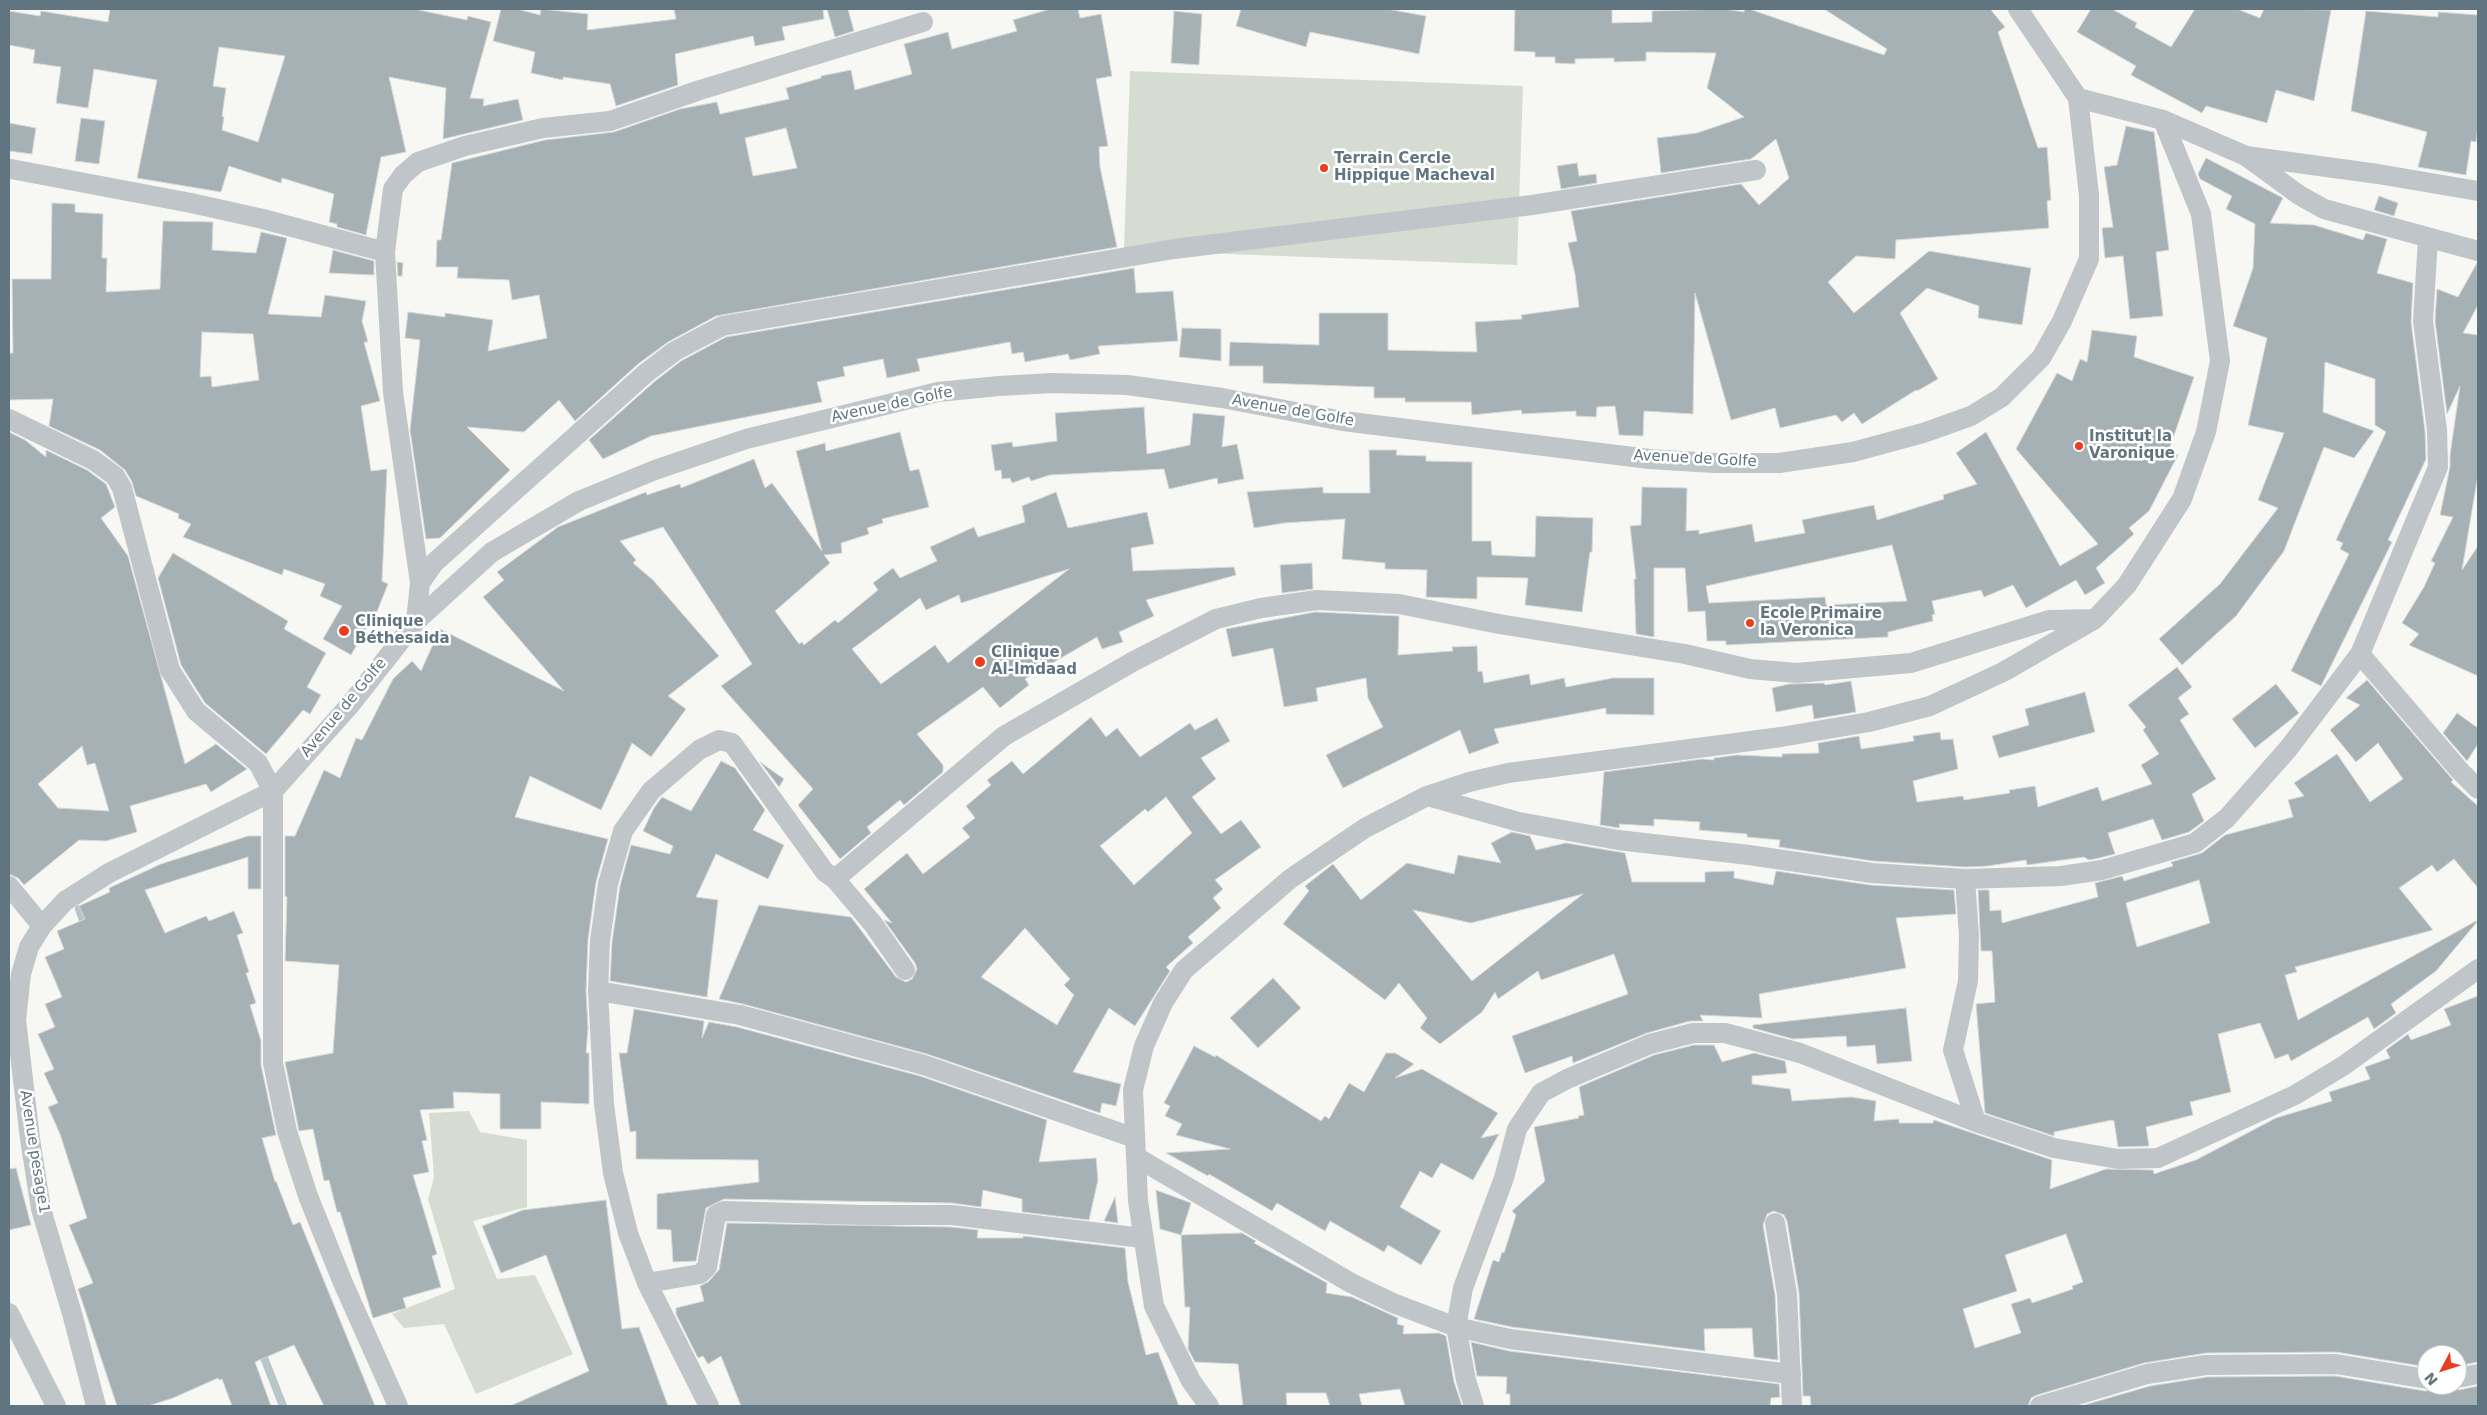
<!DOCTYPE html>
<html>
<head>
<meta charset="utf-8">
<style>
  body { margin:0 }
  #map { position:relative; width:2487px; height:1415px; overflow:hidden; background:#f7f7f3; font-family:"DejaVu Sans",sans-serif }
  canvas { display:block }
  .frame { position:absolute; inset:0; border:10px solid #617580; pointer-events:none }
  .north { position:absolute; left:2417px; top:1345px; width:50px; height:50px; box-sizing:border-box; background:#fff; border:1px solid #c0c8cc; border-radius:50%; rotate:230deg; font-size:14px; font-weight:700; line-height:20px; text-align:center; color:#617580 }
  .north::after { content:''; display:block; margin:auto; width:18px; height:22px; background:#e93f21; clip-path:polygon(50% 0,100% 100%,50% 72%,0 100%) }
</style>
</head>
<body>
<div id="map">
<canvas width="2487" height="1415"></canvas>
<div class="frame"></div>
<div class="north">N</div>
</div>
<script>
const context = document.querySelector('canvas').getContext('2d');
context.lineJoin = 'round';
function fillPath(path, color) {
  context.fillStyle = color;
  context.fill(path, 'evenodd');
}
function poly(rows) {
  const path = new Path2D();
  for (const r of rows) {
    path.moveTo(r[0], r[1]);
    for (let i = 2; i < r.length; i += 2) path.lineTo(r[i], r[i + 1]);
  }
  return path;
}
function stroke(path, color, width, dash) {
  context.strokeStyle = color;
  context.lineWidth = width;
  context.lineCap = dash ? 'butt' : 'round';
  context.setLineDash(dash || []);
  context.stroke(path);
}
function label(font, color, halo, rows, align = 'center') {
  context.font = font + ' "DejaVu Sans",sans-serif';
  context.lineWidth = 5;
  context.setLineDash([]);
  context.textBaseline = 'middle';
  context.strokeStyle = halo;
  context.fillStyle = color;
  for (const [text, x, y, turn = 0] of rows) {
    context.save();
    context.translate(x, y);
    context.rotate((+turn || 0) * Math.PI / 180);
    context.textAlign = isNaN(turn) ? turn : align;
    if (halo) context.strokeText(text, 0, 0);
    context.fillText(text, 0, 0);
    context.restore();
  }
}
fillPath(poly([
  [1130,71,1523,86,1517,265,1124,250],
  [469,1111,480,1132,527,1140,527,1207,473,1221,497,1279,535,1275,573,1354,476,1394,444,1324,404,1328,392,1314,455,1289,428,1199,434,1177,429,1113]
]), '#d7dcd2');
stroke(poly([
  [79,909,86,929],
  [261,1350,283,1406]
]), '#b7c6c9', 8);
const building = poly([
  [110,9,414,9,467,20,468,16,491,22,470,98,484,99,483,106,518,99,523,120,443,139,446,88,389,77,406,152,381,157,366,235,337,227,337,224,329,222,334,194,282,178,281,183,229,166,221,192,137,178,157,80,94,69,88,108,56,103,61,67,33,63,35,50,9,45,9,11,40,16,41,11,108,22,110,9],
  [219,47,285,56,258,142,222,130,224,117,222,116,226,88,213,86,219,47],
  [501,9,517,9,540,15,541,9,588,14,587,30,676,19,674,9,823,9,824,19,782,27,785,40,755,46,753,36,675,54,678,85,616,106,610,84,563,77,563,80,531,73,535,52,493,41,501,9],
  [827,9,848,9,854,31,835,37,827,9],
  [1050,9,1078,9,1080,18,1101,14,1112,76,1096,79,1108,146,1099,147,1100,167,1117,247,716,316,668,342,638,364,575,421,559,400,524,432,467,427,510,470,440,538,426,539,410,430,420,340,405,338,408,312,445,317,445,313,493,320,488,351,547,338,539,295,512,300,509,280,457,278,458,267,436,267,437,240,441,240,452,163,545,140,614,132,680,109,717,102,720,114,789,99,786,88,821,78,821,76,851,70,855,90,912,74,904,44,948,32,952,49,1017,31,1013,20,1050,9],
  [786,128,797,168,753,176,745,138,786,128],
  [1241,9,1387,9,1426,16,1419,54,1310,32,1306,47,1236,26,1241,9],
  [1515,9,1612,9,1612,23,1652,22,1652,11,1724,9,1744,12,1745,9,1749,9,1884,55,1887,49,1824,9,1990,9,2005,27,1998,32,2038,148,2047,147,2051,200,2047,201,2049,228,1896,240,1895,259,1856,256,1828,282,1854,313,1929,251,2031,268,2022,325,1978,318,1979,306,1927,288,1900,313,1938,379,1917,391,1916,390,1862,424,1854,413,1842,422,1836,415,1780,428,1775,408,1731,420,1695,293,1693,414,1644,411,1643,436,1619,435,1615,406,1597,407,1596,417,1576,416,1576,411,1522,414,1521,410,1472,415,1471,402,1405,402,1405,398,1374,398,1374,387,1263,383,1263,366,1229,366,1230,342,1319,345,1319,313,1388,313,1388,350,1477,352,1475,322,1522,319,1521,315,1579,307,1575,274,1568,243,1577,241,1571,211,1741,184,1759,205,1789,178,1776,139,1751,159,1661,173,1657,138,1697,133,1744,117,1707,88,1716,53,1646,52,1646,61,1614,62,1614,58,1575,59,1575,64,1555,63,1555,57,1535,57,1535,52,1514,51,1515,9],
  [2091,9,2112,9,2137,23,2135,27,2171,47,2195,9,2237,9,2260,18,2264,9,2331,10,2314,101,2276,90,2267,123,2206,106,2202,113,2131,75,2136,66,2077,32,2091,9],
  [1174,11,1202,14,1199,65,1171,63,1174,11],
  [2366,11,2438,17,2438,12,2478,15,2478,126,2476,142,2471,141,2466,175,2418,167,2427,132,2351,111,2366,11],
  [81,118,105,121,99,164,75,161,81,118],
  [9,123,36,128,32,154,9,151,9,123],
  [2126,126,2154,132,2169,250,2156,252,2163,316,2130,319,2123,256,2105,258,2102,228,2113,227,2104,167,2117,165,2126,126],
  [2206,158,2283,198,2270,223,2314,225,2363,240,2366,233,2387,239,2377,273,2413,283,2411,322,2425,431,2426,459,2388,540,2392,542,2321,686,2291,671,2349,554,2340,549,2343,543,2336,540,2386,432,2375,425,2375,379,2325,362,2323,412,2374,431,2354,458,2324,447,2284,551,2236,616,2182,665,2159,639,2220,584,2278,508,2258,500,2284,433,2248,425,2267,338,2233,326,2253,268,2255,224,2226,209,2232,196,2200,179,2198,174,2206,158],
  [1577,163,1579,176,1596,174,1597,183,1561,189,1557,166,1577,163],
  [2379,196,2398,203,2394,216,2374,210,2379,196],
  [52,203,75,204,75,212,103,214,102,258,107,258,106,292,160,289,163,221,213,222,212,250,256,253,261,232,287,238,268,314,321,317,325,295,366,301,362,321,368,342,364,342,380,401,361,406,371,471,387,469,382,581,388,584,374,619,372,618,351,655,323,639,342,606,320,596,325,584,284,569,282,575,183,537,191,524,178,518,179,514,136,496,132,482,125,470,100,450,49,426,53,399,9,400,9,353,13,353,12,279,51,279,52,203],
  [202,332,253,334,259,380,212,387,211,376,200,377,202,332],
  [333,250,374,261,374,275,329,273,333,250],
  [397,262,403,263,402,276,398,276,397,262],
  [2477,263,2478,305,2463,333,2478,335,2478,475,2462,570,2478,546,2478,676,2409,645,2419,634,2402,623,2424,587,2435,563,2431,561,2453,517,2440,515,2450,467,2450,455,2460,386,2447,414,2435,321,2437,289,2458,297,2477,263],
  [1134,268,1136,293,1173,291,1178,341,1098,346,1100,354,1070,360,1068,354,1025,362,1023,352,1012,354,1010,342,917,359,920,371,887,378,883,359,843,367,845,376,817,382,822,402,651,436,603,459,589,440,654,382,681,361,726,337,1134,268],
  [1182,328,1221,329,1221,361,1179,357,1182,328],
  [2092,330,2137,336,2134,357,2194,377,2169,450,2178,455,2149,511,2129,528,2134,534,2096,568,2105,583,2085,595,2076,580,2026,608,2013,585,1984,597,1981,590,1932,601,1935,614,1932,615,1933,621,1888,632,1888,637,1726,645,1726,641,1707,641,1705,611,1688,612,1685,568,1654,568,1654,637,1636,634,1634,579,1636,579,1630,526,1641,525,1642,487,1687,488,1686,531,1699,530,1699,534,1752,524,1755,542,1805,533,1802,520,1874,505,1877,520,1944,499,1943,495,1977,484,1956,453,1986,432,2060,566,2098,544,2016,449,2057,373,2072,381,2080,359,2087,362,2092,330],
  [1892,545,1907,601,1826,605,1825,597,1709,603,1706,586,1892,545],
  [1144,407,1147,454,1190,445,1193,413,1225,416,1222,447,1237,444,1244,479,1218,484,1217,478,1169,489,1164,469,1050,475,1031,481,1029,477,1012,483,1010,478,1002,479,1001,470,995,471,991,445,1012,442,1013,447,1057,441,1055,413,1144,407],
  [9,432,25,440,46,457,46,450,87,470,106,484,115,507,101,518,128,556,185,764,216,744,247,769,211,792,206,784,130,806,137,832,106,841,79,840,24,885,18,878,9,874,9,432],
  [82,746,87,765,95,763,109,811,58,808,38,784,82,746],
  [900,432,910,471,919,469,929,507,882,519,883,523,867,528,869,534,841,543,842,553,824,555,830,563,775,611,799,644,802,642,804,645,835,620,838,623,878,590,873,583,893,568,900,578,937,561,930,547,974,527,978,537,1025,522,1022,506,1056,492,1068,528,1147,512,1154,544,1131,548,1133,571,1234,567,1236,575,1146,600,1154,616,1119,632,1123,642,1102,649,1097,637,1025,679,1029,685,1000,708,983,687,917,734,943,765,943,772,904,805,900,800,867,827,871,833,840,859,798,805,813,789,721,686,752,664,663,527,620,541,636,560,633,563,653,580,719,656,668,696,686,709,651,757,632,743,601,810,530,776,515,817,608,839,596,882,588,940,586,991,588,1028,586,1053,589,1053,589,1104,541,1102,541,1129,500,1129,500,1094,453,1092,454,1108,420,1110,427,1140,422,1141,429,1172,413,1175,437,1254,432,1256,441,1287,403,1298,406,1308,373,1318,340,1212,337,1212,329,1180,324,1181,313,1129,299,1131,285,1062,333,1053,339,965,285,961,287,897,285,896,285,836,295,836,324,770,340,778,356,738,362,740,393,679,412,661,421,671,440,629,564,691,483,597,504,580,497,572,558,527,646,492,647,495,680,484,681,488,754,459,765,488,772,483,822,551,796,451,825,443,826,451,900,432],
  [1069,569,948,663,935,645,881,684,852,649,920,598,926,610,959,595,961,603,1069,569],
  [1369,450,1397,450,1396,455,1426,456,1426,461,1472,462,1472,541,1491,541,1492,555,1535,557,1536,516,1593,518,1592,552,1590,552,1582,612,1525,605,1528,578,1477,577,1477,599,1426,597,1427,570,1385,569,1385,563,1342,559,1345,519,1284,523,1254,528,1247,492,1323,487,1323,493,1370,493,1369,450],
  [173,553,288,621,284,629,326,653,307,687,321,695,310,714,303,710,266,754,205,703,181,665,158,578,173,553],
  [1312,563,1313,589,1282,593,1280,565,1312,563],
  [1315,612,1399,616,1398,655,1453,651,1452,647,1477,646,1478,672,1482,671,1484,683,1529,674,1531,685,1564,678,1566,687,1613,678,1654,678,1654,715,1606,714,1606,708,1494,729,1499,743,1469,754,1460,730,1343,788,1326,755,1383,727,1368,698,1366,678,1316,688,1318,701,1284,707,1273,648,1232,657,1226,629,1315,612],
  [2177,667,2192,687,2178,698,2189,714,2180,720,2216,779,2192,794,2204,821,2189,832,2162,840,2153,819,2108,833,2115,854,2099,858,2089,860,2084,857,2027,865,2026,860,1988,866,1965,867,1873,861,1779,847,1780,840,1747,837,1747,834,1699,830,1700,822,1654,819,1654,826,1619,824,1620,828,1600,825,1604,772,1702,759,1714,760,1714,758,1737,755,1782,757,1782,754,1819,753,1818,743,1859,736,1861,749,1914,741,1913,736,1940,732,1941,740,1953,739,1958,769,1913,781,1917,802,1963,796,1964,800,2010,793,2009,790,2035,786,2038,807,2098,787,2102,801,2152,784,2141,765,2159,754,2143,730,2146,727,2128,705,2177,667],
  [2367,680,2453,780,2451,782,2478,806,2478,888,2454,859,2437,872,2432,865,2399,888,2433,930,2295,967,2297,972,2285,975,2298,1020,2476,921,2477,922,2436,971,2391,1004,2396,1013,2374,1029,2368,1017,2291,1061,2288,1054,2275,1059,2260,1023,2218,1034,2231,1092,2190,1102,2193,1115,2146,1127,2149,1146,2118,1147,2114,1121,2112,1120,2054,1132,2054,1136,1985,1113,1976,1004,1995,1002,1992,951,1981,951,1978,890,1989,890,1990,911,2001,910,2002,923,2098,897,2095,883,2122,876,2124,881,2173,866,2171,862,2202,853,2225,835,2293,817,2288,800,2304,796,2294,783,2337,754,2370,802,2403,779,2378,743,2356,762,2330,730,2360,705,2346,698,2367,680],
  [2199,880,2210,923,2137,947,2126,903,2199,880],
  [1851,681,1856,712,1814,719,1812,705,1776,712,1772,688,1789,684,1824,683,1825,685,1851,681],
  [2276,684,2299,713,2255,748,2232,719,2276,684],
  [2085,692,2095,732,1999,758,1992,736,2029,725,2025,709,2085,692],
  [2457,713,2478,728,2478,744,2467,761,2443,733,2457,713],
  [1091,717,1106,737,1117,728,1140,757,1190,723,1195,730,1217,718,1230,741,1201,758,1216,779,1192,797,1221,834,1241,820,1261,847,1215,880,1223,889,1213,898,1221,908,1188,937,1193,943,1166,967,1170,971,1135,1026,1109,1008,1073,1072,1121,1084,1116,1106,1102,1103,1100,1113,927,1054,743,1004,719,999,759,905,851,917,896,977,906,982,912,979,917,969,915,963,884,920,892,923,864,889,907,853,923,874,970,837,962,828,975,818,966,806,991,785,987,780,1012,761,1023,774,1091,717],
  [1166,797,1192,833,1134,885,1100,846,1145,809,1148,812,1166,797],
  [1025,928,1070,979,1064,985,1074,995,1057,1025,981,977,1025,928],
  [721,761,735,768,765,810,753,830,784,845,768,879,716,854,696,897,718,900,707,997,610,981,612,942,620,886,631,845,670,854,673,846,643,831,654,808,662,797,691,811,721,761],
  [760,762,784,779,779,787,760,762],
  [1512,832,1530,836,1536,850,1566,843,1625,853,1632,882,1705,882,1705,872,1734,871,1734,878,1773,885,1776,871,1870,885,1954,890,1956,914,1896,918,1906,968,1759,994,1762,1018,1700,1015,1703,1021,1690,1021,1647,1033,1573,1063,1572,1056,1525,1073,1512,1036,1628,994,1614,954,1541,980,1538,971,1498,999,1495,992,1482,1012,1440,1044,1420,1028,1427,1018,1399,983,1385,1000,1283,924,1309,891,1305,886,1333,864,1361,900,1407,863,1454,874,1458,855,1501,863,1491,843,1512,832],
  [1583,894,1472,981,1413,910,1471,923,1583,894],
  [248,836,261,836,261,889,248,889,248,857,145,890,165,933,206,916,209,921,234,911,243,933,237,935,249,972,246,973,256,1003,250,1005,261,1041,261,1065,276,1135,262,1138,275,1182,276,1181,293,1225,300,1222,375,1406,324,1406,294,1345,255,1362,271,1406,232,1406,222,1379,219,1380,218,1378,173,1398,148,1406,117,1406,78,1289,93,1283,69,1225,87,1218,60,1134,48,1107,58,1103,44,1073,54,1069,38,1034,55,1027,45,1004,62,997,45,957,64,949,57,931,85,919,79,906,110,892,109,888,161,864,248,836],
  [1273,978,1301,1008,1258,1048,1230,1018,1273,978],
  [2478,996,2478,1362,2457,1366,2457,1355,2427,1355,2427,1367,2336,1352,2206,1353,2144,1363,2037,1395,2031,1398,2028,1406,1811,1406,1810,1396,1803,1396,1799,1293,1787,1221,1784,1215,1774,1211,1767,1214,1763,1225,1775,1295,1778,1360,1754,1357,1752,1328,1704,1329,1705,1351,1512,1327,1474,1319,1493,1260,1499,1262,1502,1252,1504,1253,1516,1215,1512,1211,1545,1181,1534,1127,1579,1118,1578,1116,1584,1115,1579,1087,1654,1055,1694,1045,1714,1045,1722,1062,1754,1053,1785,1061,1787,1073,1752,1076,1752,1084,1790,1089,1792,1101,1851,1097,1876,1101,1874,1121,1899,1119,1899,1123,1933,1123,1934,1120,2052,1160,2050,1189,2106,1169,2153,1170,2154,1174,2196,1160,2276,1118,2332,1101,2329,1092,2370,1079,2365,1067,2390,1058,2386,1050,2408,1034,2411,1040,2451,1025,2444,1009,2478,996],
  [2066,1234,2083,1282,2072,1286,2073,1289,2032,1303,2030,1298,2011,1304,2021,1333,1975,1348,1963,1309,2017,1291,2005,1255,2066,1234],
  [1906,1008,1912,1061,1877,1064,1875,1045,1847,1047,1846,1036,1793,1039,1753,1028,1753,1025,1906,1008],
  [634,1009,704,1021,702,1038,709,1022,737,1027,920,1076,1047,1120,1039,1162,1096,1158,1098,1180,1089,1220,1022,1212,1022,1199,983,1190,981,1207,952,1203,724,1199,706,1208,696,1261,673,1262,671,1230,657,1229,657,1194,759,1182,758,1160,636,1159,636,1131,630,1132,619,1053,627,1053,634,1009],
  [1194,1046,1215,1057,1216,1055,1321,1121,1325,1116,1329,1119,1349,1083,1364,1092,1386,1053,1395,1053,1414,1064,1395,1078,1422,1069,1498,1113,1481,1138,1499,1134,1473,1180,1441,1163,1432,1178,1420,1171,1400,1207,1441,1231,1421,1265,1388,1245,1384,1252,1330,1221,1325,1231,1277,1203,1272,1211,1209,1174,1208,1176,1166,1153,1230,1149,1176,1135,1182,1124,1165,1116,1170,1106,1164,1103,1194,1046],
  [16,1168,31,1225,9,1230,9,1169,16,1168],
  [1156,1190,1191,1203,1181,1235,1160,1229,1156,1190],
  [1115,1197,1118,1223,1104,1221,1115,1197],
  [606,1200,622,1329,639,1327,668,1406,510,1406,589,1371,546,1255,501,1273,482,1226,523,1210,606,1200],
  [727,1223,951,1227,978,1230,977,1238,1023,1238,1023,1236,1125,1248,1128,1282,1146,1355,1158,1352,1179,1406,741,1406,721,1356,708,1364,703,1356,698,1358,676,1314,676,1308,704,1301,700,1286,708,1282,719,1270,727,1223],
  [1242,1233,1256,1241,1254,1243,1327,1283,1326,1293,1352,1297,1398,1318,1397,1324,1404,1326,1403,1334,1439,1333,1446,1336,1454,1382,1462,1406,1405,1406,1400,1389,1359,1394,1362,1406,1330,1406,1326,1393,1286,1393,1287,1406,1243,1406,1238,1364,1195,1362,1188,1349,1190,1307,1185,1307,1181,1235,1242,1233],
  [1471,1342,1509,1351,1779,1384,1780,1397,1771,1398,1770,1406,1510,1406,1510,1394,1506,1394,1507,1377,1477,1376,1471,1342],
  [2335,1376,2425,1391,2432,1390,2437,1385,2448,1385,2459,1390,2478,1386,2478,1406,2081,1406,2150,1386,2207,1377,2335,1376]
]);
fillPath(building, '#a6b1b6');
stroke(building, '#d8d8d6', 1);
stroke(poly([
  [2078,98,2163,120,2246,156,2378,174,2478,191],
  [2247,157,2299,195,2324,209,2478,251],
  [11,169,191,203,263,219,385,252],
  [9,419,93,460,115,476,122,488,170,670,196,711,258,763,273,791,273,1063,287,1131,308,1196,343,1283,398,1406],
  [420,583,434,563,646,373,675,351,722,326,1174,249,1532,205,1756,170],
  [416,621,420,583,393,392,385,252,393,189,403,175,418,162,465,146,543,128,610,121,700,90,923,22],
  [2360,654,2460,771,2478,789],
  [1427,796,1519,822,1618,840,1749,855,1872,873,1965,879,2061,876,2102,870,2195,843,2227,818,2249,793,2288,749,2360,654,2438,467,2437,430,2423,321,2428,238],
  [835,879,873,924,905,970],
  [1965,879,1969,936,1968,981,1953,1050,1976,1122],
  [9,886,42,926],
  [598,991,740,1015,924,1065,1135,1138],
  [1136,1157,1351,1283,1393,1303,1456,1327,1510,1339,1791,1374],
  [1775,1223,1787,1294,1792,1406],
  [647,1283,700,1274,707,1267,716,1215,724,1211,864,1215,952,1215,1142,1238],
  [9,1313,56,1406],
  [2457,1378,2478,1374],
  [96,1406,73,1317,41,1209,30,1139,16,1020,21,974,29,947,42,926,65,901,109,873,273,791,350,705,416,621,492,552,579,501,655,470,746,439,938,392,999,386,1053,383,1127,385,1222,398,1343,421,1649,459,1714,463,1779,463,1853,452,1923,433,1971,416,2002,397,2041,358,2062,321,2089,259,2089,195,2078,98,2018,9],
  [709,1406,647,1283,628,1233,613,1173,604,1104,598,991,600,941,608,884,623,831,651,791,699,750,719,740,732,743,825,872,835,879,1004,736,1134,661,1216,619,1261,608,1317,600,1399,604,1499,624,1685,654,1750,669,1797,673,1911,663,2049,620,2095,619],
  [1209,1406,1191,1381,1154,1306,1138,1201,1133,1090,1144,1046,1163,1003,1184,970,1290,879,1365,828,1427,796,1469,782,1508,773,1781,737,1869,722,1930,706,2003,672,2095,619,2127,585,2182,499,2206,432,2220,361,2201,214,2163,120],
  [1474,1406,1466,1380,1456,1327,1463,1288,1504,1178,1517,1129,1541,1093,1567,1079,1650,1044,1693,1033,1725,1033,1800,1053,1976,1122,2054,1148,2118,1159,2158,1158,2295,1095,2343,1066,2478,969],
  [2040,1406,2147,1374,2206,1365,2336,1364,2427,1379]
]), '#bfc5c8', 20);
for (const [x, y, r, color] of [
  [1324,168,5,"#e93f21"],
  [2079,446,5,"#e93f21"],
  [1750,623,5,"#e93f21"],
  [344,631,6,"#e93f21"],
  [980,662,6,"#e93f21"]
]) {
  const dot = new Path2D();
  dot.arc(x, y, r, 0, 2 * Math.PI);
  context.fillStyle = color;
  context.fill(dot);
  stroke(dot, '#fff', 2);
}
label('bold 15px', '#617580', '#fff', [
  ["Terrain Cercle",1334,159],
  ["Hippique Macheval",1334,176],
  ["Institut la",2089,437],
  ["Varonique",2089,454],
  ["Ecole Primaire",1760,614],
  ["la Veronica",1760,631],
  ["Clinique",355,622],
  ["Béthesaida",355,639],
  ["Clinique",991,653],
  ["Al-Imdaad",991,670]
], 'left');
label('15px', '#617580', '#fff', [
  ["Avenue de Golfe",892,405,-12],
  ["Avenue de Golfe",1293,411,10],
  ["Avenue de Golfe",1695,459,3],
  ["Avenue de Golfe",344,708,-50],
  ["Avenue pesage1",34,1152,81]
]);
</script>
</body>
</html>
